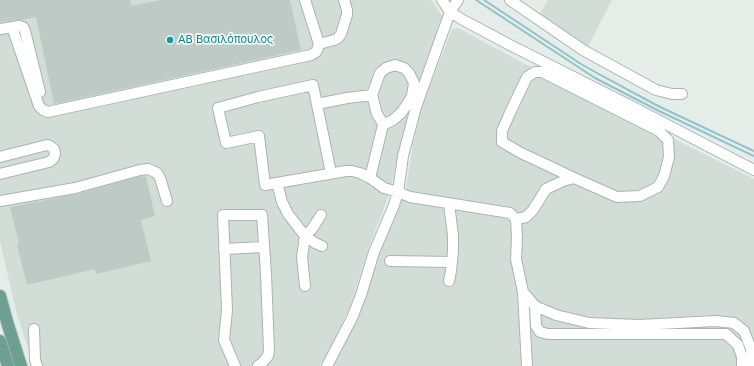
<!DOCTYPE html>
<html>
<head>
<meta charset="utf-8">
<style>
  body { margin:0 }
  canvas { display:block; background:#e5ede9 }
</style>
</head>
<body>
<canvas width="754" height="366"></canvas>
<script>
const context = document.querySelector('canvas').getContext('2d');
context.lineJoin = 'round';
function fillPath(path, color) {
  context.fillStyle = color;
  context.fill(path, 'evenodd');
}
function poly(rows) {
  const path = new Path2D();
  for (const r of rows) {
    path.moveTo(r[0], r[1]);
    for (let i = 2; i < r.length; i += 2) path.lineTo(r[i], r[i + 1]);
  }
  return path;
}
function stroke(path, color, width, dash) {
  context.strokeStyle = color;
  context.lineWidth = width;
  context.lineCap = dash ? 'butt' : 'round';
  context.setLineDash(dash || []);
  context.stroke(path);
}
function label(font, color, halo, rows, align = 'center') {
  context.font = font + ' Inter,sans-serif';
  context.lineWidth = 3.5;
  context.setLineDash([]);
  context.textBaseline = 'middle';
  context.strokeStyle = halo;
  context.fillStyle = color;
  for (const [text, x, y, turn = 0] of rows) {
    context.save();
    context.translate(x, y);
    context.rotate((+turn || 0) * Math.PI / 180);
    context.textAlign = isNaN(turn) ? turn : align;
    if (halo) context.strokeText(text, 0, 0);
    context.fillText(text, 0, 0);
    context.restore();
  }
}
fillPath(poly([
  [0,0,431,0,444,18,417,91,401,139,391,190,370,244,351,304,331,347,320,366,34,366,16,311,0,241],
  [548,0,612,0,588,46,539,15],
  [458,28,525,64,754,179,754,366,333,366,365,299,379,253,406,188,413,144,421,109,452,29]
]), '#d3ddd8');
stroke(poly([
  [476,0,595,78,657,110,754,156],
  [484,0,581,64,597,73,658,106,754,151]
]), '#91c2cd', 2);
fillPath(poly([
  [0,0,130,0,131,6,161,0,290,0,301,50,54,104,36,17,22,20,18,20,0,22],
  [141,176,146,176,155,216,141,220,151,261,96,274,95,269,27,285,17,245,19,244,10,207,77,194]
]), '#bdcac5');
const minor = poly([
  [442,0,450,12,463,20,510,45,631,106,754,170],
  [510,0,583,50,656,90,672,94,682,94],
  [12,27,39,106,43,110,48,112,311,55,316,52,318,48,319,44,305,0],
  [0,29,19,26,23,27,25,31,40,92],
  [319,44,334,40,338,38,341,34,347,15,347,10,344,0],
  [317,104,347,98,372,95],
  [0,157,47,145,50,146,54,149,55,154,53,159,49,162,0,174],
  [331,173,313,85,258,97,218,108,226,143,259,136,265,185,346,171,352,171,360,173,370,178,384,188,398,192,410,197,510,213,516,219,517,238,516,259,523,292,535,306,556,315,589,323,639,325,716,321,734,323,744,331,751,349,752,366],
  [370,178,383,125,382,122,377,114,372,95,380,73,386,68,395,65,404,68,409,73,414,83,412,96,406,106,401,113,393,120,383,125],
  [277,183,282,202,288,214,305,236,315,243,322,246],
  [0,201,75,188,140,170,148,169,153,171,157,173,160,178,167,201],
  [449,204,453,235,453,251,451,271,449,281],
  [516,219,526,217,533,210,546,189,563,181,574,178,617,197,640,196,658,187,664,176,669,157,668,140,659,131,542,72,535,72,527,77,509,115,502,131,502,142,521,153,551,167,574,178],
  [224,249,264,247],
  [390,261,452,262],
  [305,286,302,257,305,236,312,229,321,215],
  [523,292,527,366],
  [535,306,536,326,540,332,548,334,726,334,738,345,742,357,742,366],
  [34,329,35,360,37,366],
  [235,366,224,340,227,310,223,215,262,215,266,274,269,350,268,356,262,363,258,366],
  [327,366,352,318,361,295,374,252,394,205,398,192,403,156,416,107,450,12,458,0]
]);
const major = poly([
  [0,296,8,325,21,366],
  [0,341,8,366]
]);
stroke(minor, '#a8b5b0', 12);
stroke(major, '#c2c9c7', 14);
stroke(minor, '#fff', 10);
stroke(major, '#6d9f93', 12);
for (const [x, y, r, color] of [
  [170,40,4,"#0f9aa8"]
]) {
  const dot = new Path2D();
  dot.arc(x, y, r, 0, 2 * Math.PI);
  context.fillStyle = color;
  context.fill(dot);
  stroke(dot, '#f5f9f7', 1.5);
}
label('11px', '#0d838f', '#f5f9f7', [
  ["ΑΒ Βασιλόπουλος",178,40]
], 'left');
</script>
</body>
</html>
